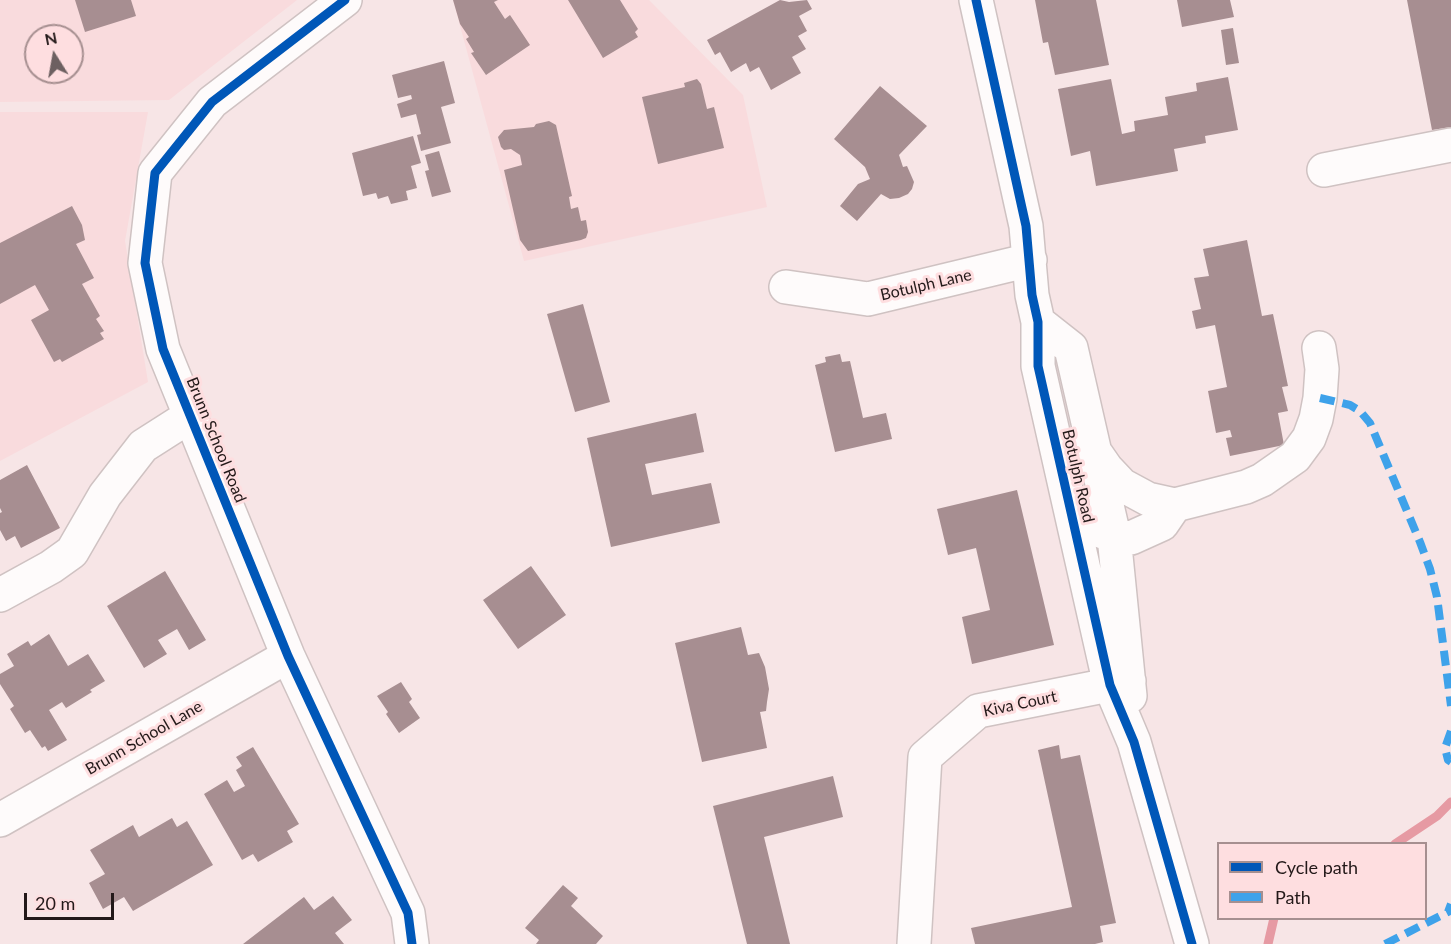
<!DOCTYPE html>
<html>
<head>
<meta charset="utf-8">
<style>
  body { margin:0 }
  #map { position:relative; width:1451px; height:944px; overflow:hidden; background:#f7e5e6; font-family:Lato,sans-serif }
  canvas { display:block }
  .legend { position:absolute; left:1217px; top:842px; width:210px; height:78px; box-sizing:border-box; background:#fedee0; border:2px solid #a68f90; margin:0; padding:8px 10px; list-style:none; font-size:18px; color:#231919 }
  .legend li { display:flex; align-items:center; gap:12px; height:30px }
  .legend b { width:30px; border:2px solid #a68f90 }
  .north { position:absolute; left:24px; top:24px; width:60px; height:60px; box-sizing:border-box; background:#fedee0; border:2px solid #a68f90; border-radius:50%; rotate:349deg; font-size:16px; font-weight:700; line-height:24px; text-align:center; color:#231919 }
  .north::after { content:''; display:block; margin:auto; width:21px; height:27px; background:#6d6061; clip-path:polygon(50% 0,100% 100%,50% 72%,0 100%) }
  .scale { position:absolute; left:24px; top:893px; width:90px; height:27px; box-sizing:border-box; border:3px solid #231919; border-top:0; padding-left:8px; font-size:18px; line-height:21px; white-space:nowrap; color:#231919; -webkit-text-stroke:4px #fedee0; paint-order:stroke }
</style>
</head>
<body>
<div id="map">
<canvas width="1451" height="944"></canvas>
<ul class="legend">
<li><b style="height:8px;background:#0057b8"></b>Cycle path</li>
<li><b style="height:8px;background:#3ea2ea"></b>Path</li>
</ul>
<div class="north">N</div>
<div class="scale">20 m</div>
</div>
<script>
const context = document.querySelector('canvas').getContext('2d');
context.lineJoin = 'round';
function fillPath(path, color) {
  context.fillStyle = color;
  context.fill(path, 'evenodd');
}
function poly(rows) {
  const path = new Path2D();
  for (const r of rows) {
    path.moveTo(r[0], r[1]);
    for (let i = 2; i < r.length; i += 2) path.lineTo(r[i], r[i + 1]);
  }
  return path;
}
function stroke(path, color, width, dash) {
  context.strokeStyle = color;
  context.lineWidth = width;
  context.lineCap = dash ? 'butt' : 'round';
  context.setLineDash(dash || []);
  context.stroke(path);
}
function label(font, color, halo, rows, align = 'center') {
  context.font = font + ' Lato,sans-serif';
  context.lineWidth = 6;
  context.setLineDash([]);
  context.textBaseline = 'middle';
  context.strokeStyle = halo;
  context.fillStyle = color;
  for (const [text, x, y, turn = 0] of rows) {
    context.save();
    context.translate(x, y);
    context.rotate((+turn || 0) * Math.PI / 180);
    context.textAlign = isNaN(turn) ? turn : align;
    if (halo) context.strokeText(text, 0, 0);
    context.fillText(text, 0, 0);
    context.restore();
  }
}
fillPath(poly([
  [0,0,297,0,169,100,0,102],
  [36,36,72,36,72,72,36,72],
  [453,0,649,0,743,95,767,207,524,261],
  [0,112,148,112,125,241,148,382,0,461]
]), '#f9dbdd');
stroke(poly([
  [1395,844,1437,816,1451,802],
  [1268,944,1274,918]
]), '#e69aa3', 9);
fillPath(poly([
  [75,0,131,0,136,16,85,32],
  [453,0,498,0,494,2,505,19,510,15,530,45,486,75,471,53,474,52,466,39,469,37,460,24],
  [568,0,620,0,638,29,635,32,638,37,603,58],
  [780,0,789,2,807,0,812,9,799,16,807,31,798,36,806,49,792,57,801,73,771,90,759,67,750,72,746,63,731,72,720,52,715,55,707,40],
  [1035,0,1096,0,1109,65,1055,75,1048,42,1043,43],
  [1177,0,1230,0,1234,17,1182,27],
  [1407,0,1451,0,1451,127,1432,130],
  [1233,28,1239,63,1226,65,1221,30],
  [444,61,455,103,441,107,451,143,421,151,417,135,421,134,416,114,401,118,397,104,412,99,411,95,398,98,392,75],
  [1228,77,1238,130,1205,136,1206,143,1174,149,1178,171,1096,186,1090,151,1071,156,1058,89,1111,79,1122,134,1135,131,1134,121,1168,115,1165,97,1197,91,1196,83],
  [697,79,701,84,707,109,714,107,724,148,658,164,642,97,685,87,684,83],
  [880,86,927,126,899,155,903,167,907,166,914,182,912,189,908,194,899,198,890,199,881,194,857,221,840,206,858,184,870,179,865,167,834,139],
  [549,121,556,125,572,196,569,197,571,209,578,207,581,221,586,220,588,232,586,238,581,240,528,251,520,240,504,170,522,165,520,155,511,149,504,150,501,147,498,137,504,130,534,127,536,124],
  [413,136,421,163,411,166,417,188,406,191,408,200,391,204,388,196,378,199,376,193,363,196,352,153],
  [439,151,451,192,432,197,425,171,429,170,425,155],
  [72,206,82,225,85,240,76,244,94,278,82,284,100,316,96,319,104,331,100,333,104,339,62,362,60,359,54,362,31,320,49,310,35,285,0,304,0,243],
  [1247,240,1262,316,1273,314,1288,386,1282,387,1288,411,1278,413,1284,445,1230,456,1226,438,1232,437,1230,430,1216,433,1208,391,1227,387,1215,325,1196,329,1192,311,1201,309,1194,278,1209,276,1203,249],
  [583,304,610,402,575,412,547,314],
  [840,354,842,362,850,361,863,418,886,413,892,439,835,452,815,365,826,362,825,357],
  [696,413,704,452,645,464,652,495,711,483,720,523,611,547,587,438],
  [27,465,60,528,21,548,15,536,6,541,0,530,0,513,2,512,0,508,0,480],
  [1017,490,1054,645,972,664,962,617,990,610,976,548,948,555,937,509],
  [531,566,566,615,518,649,483,600],
  [165,571,206,640,189,650,177,629,158,640,167,654,144,668,107,606],
  [741,627,748,655,759,653,765,667,769,689,767,702,766,711,760,712,767,748,702,762,675,643],
  [49,634,68,666,88,654,105,681,90,690,92,692,66,708,62,702,49,710,67,740,48,751,45,746,42,748,30,730,25,733,10,709,14,706,0,684,0,674,14,666,7,654,28,641,31,646],
  [401,682,412,699,409,702,420,718,399,733,386,714,388,712,377,696],
  [1059,745,1061,759,1080,755,1116,923,1100,926,1103,942,1095,944,975,944,971,928,1072,907,1038,750],
  [253,747,299,824,287,831,293,842,258,862,253,854,242,860,204,794,227,780,234,792,245,786,236,770,242,766,236,757],
  [833,776,843,817,764,837,790,944,747,944,713,806],
  [172,818,177,827,187,821,213,865,133,911,124,897,103,909,89,883,105,874,90,850,133,825,139,837],
  [563,885,578,898,571,906,603,936,596,944,536,944,539,940,525,928],
  [333,896,352,920,335,933,344,944,243,944,304,897,314,910]
]), '#a78e91');
const minor = poly([
  [345,0,212,102,155,173,145,263,163,349,288,656,408,913,412,944],
  [976,0,1026,226,1032,295,1038,322,1038,366,1110,685,1134,742,1192,944],
  [1324,170,1451,145],
  [786,287,868,299,1030,260],
  [1038,322,1071,348,1114,536,1130,696],
  [1097,455,1106,468,1122,485,1148,499,1175,505,1246,487,1262,480,1295,457,1309,438,1316,419,1320,398,1322,369,1319,348],
  [1097,526,1103,532,1114,536,1131,538,1162,524,1175,505],
  [0,595,51,567,72,552,105,495,143,446,190,416],
  [0,820,288,656],
  [914,944,925,757,978,711,1129,681]
]);
stroke(minor, '#cfc2c2', 36);
stroke(minor, '#fefbfb', 33);
stroke(poly([
  [1320,398,1350,405,1360,411,1370,423,1420,542,1430,569,1437,597,1451,706],
  [1451,731,1445,748,1448,760,1451,762],
  [1385,944,1448,912,1451,904]
]), '#3ea2ea', 8, [15, 8]);
stroke(poly([
  [345,0,212,102,155,173,145,263,163,349,288,656,408,913,412,944],
  [976,0,1026,226,1032,295,1038,322,1038,366,1110,685,1134,742,1192,944]
]), '#0057b8', 9);
label('16px', '#231919', '#fedee0', [
  ["Botulph Lane",926,285,-13],
  ["Brunn School Road",216,440,68],
  ["Botulph Road",1078,476,77],
  ["Kiva Court",1020,704,-12],
  ["Brunn School Lane",144,738,-30]
]);
</script>
</body>
</html>
